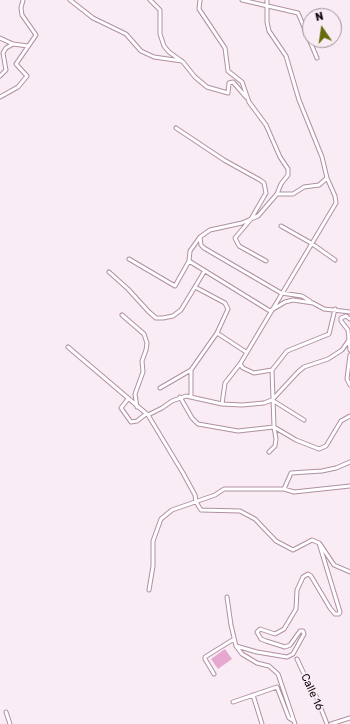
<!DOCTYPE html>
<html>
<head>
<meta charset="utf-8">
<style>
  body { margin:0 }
  #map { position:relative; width:350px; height:724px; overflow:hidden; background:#faecf4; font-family:Rubik,sans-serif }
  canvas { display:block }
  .north { position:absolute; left:302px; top:8px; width:40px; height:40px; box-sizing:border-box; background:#faecf4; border:1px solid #9e9199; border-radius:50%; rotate:347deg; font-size:11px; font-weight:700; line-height:16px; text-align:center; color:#140910 }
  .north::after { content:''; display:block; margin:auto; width:14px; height:18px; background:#666a09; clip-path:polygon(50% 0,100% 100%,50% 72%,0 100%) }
</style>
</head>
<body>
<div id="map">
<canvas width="350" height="724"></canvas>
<div class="north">N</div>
</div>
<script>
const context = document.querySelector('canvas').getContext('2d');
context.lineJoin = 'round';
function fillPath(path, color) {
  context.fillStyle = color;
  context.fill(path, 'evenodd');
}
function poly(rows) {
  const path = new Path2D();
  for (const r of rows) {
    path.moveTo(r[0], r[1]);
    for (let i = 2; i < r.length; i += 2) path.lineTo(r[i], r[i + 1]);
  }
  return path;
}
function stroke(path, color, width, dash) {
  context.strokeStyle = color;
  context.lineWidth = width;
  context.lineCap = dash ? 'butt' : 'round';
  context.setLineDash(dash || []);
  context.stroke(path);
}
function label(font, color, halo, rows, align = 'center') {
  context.font = font + ' Rubik,sans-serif';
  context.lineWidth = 3.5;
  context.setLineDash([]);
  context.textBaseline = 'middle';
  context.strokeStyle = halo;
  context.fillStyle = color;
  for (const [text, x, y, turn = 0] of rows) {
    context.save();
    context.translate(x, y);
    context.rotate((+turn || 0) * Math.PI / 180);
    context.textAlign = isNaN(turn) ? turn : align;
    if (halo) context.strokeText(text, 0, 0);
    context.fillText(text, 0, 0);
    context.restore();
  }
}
fillPath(poly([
  [225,649,232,659,218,669,211,659]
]), '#e6a8ce');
const minor = poly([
  [70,0,93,18,126,34,141,51,154,57,182,61],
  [150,0,160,10,160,34,164,46,169,52,183,62,195,77,207,87,228,93,229,83,233,82,246,97],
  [200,0,199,9,225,48,228,71,242,82,249,102,266,125,280,157,288,169,288,175,281,184,277,194],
  [242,0,298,13,317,58],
  [0,38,13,44,28,46],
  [0,76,6,70,3,53,6,48,13,44],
  [0,97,18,87,27,76,16,64,36,35,22,15,21,8,23,0],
  [281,226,311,243,335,260],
  [200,237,201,245,204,248,281,293,302,296,310,301],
  [129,259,175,286,189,261,190,251,200,237,210,230,242,223,251,219,266,193,264,183,260,180,224,160,176,128],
  [189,261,270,311,285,302,293,300,313,303,324,309,350,312],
  [266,261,239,246,235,238,251,219,258,216,277,194,293,194,304,187,319,185,327,178],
  [109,272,128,289,149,312,156,318,163,318,173,316,181,310,204,272],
  [122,315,144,334,147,343,146,350,142,361,143,372,135,394,137,407],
  [217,333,246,352],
  [349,340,350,350],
  [68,347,148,415,183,473,195,495,196,502,201,510,240,511,255,519,276,541,293,550,312,540,319,543,340,612,339,614,335,614,330,608,311,576,308,574,303,577,297,590,296,609,284,629,275,634,260,629,257,632,261,639,266,641,285,647,290,645,300,631,303,631,304,634,293,654,287,657,257,652,236,646],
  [350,355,347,379,350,385],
  [240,364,243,368,254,373,272,370],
  [160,388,191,370],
  [180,397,192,418,198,424,238,431,274,427,296,440,319,449,326,446,341,421,350,416],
  [191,397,191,370,217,333,228,309,225,303,195,287],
  [128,399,121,408,131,422,137,421,146,414],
  [272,400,304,420],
  [222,404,225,383,240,364,336,203,335,196,327,178,322,157,299,100,286,56,269,31,267,22,267,0],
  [148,415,162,408,172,401,186,396,222,404,242,405,264,403,272,400,298,372,304,367,328,359,342,350,349,340,348,330,341,321,341,318,346,316,350,319],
  [269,452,275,446,276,439,274,427,272,370,287,351,329,334,335,309],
  [284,489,291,473,322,471,336,468,350,462],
  [320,544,334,565,350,572],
  [149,590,153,566,153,541,161,519,172,510,215,495,224,489,284,489,294,492,350,486],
  [227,597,231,625,236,646,242,654,257,663,269,666,278,674,295,724],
  [297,659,312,691,316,696,327,724],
  [214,674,205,659,205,657,234,639],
  [253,695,262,724],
  [233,702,277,687,289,718,294,721],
  [6,712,10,724],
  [331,724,350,718]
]);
stroke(minor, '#b18fa3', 5);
stroke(minor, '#fff', 3);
label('11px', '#140910', '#faecf4', [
  ["Calle 16",312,692,65]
]);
</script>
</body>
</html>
